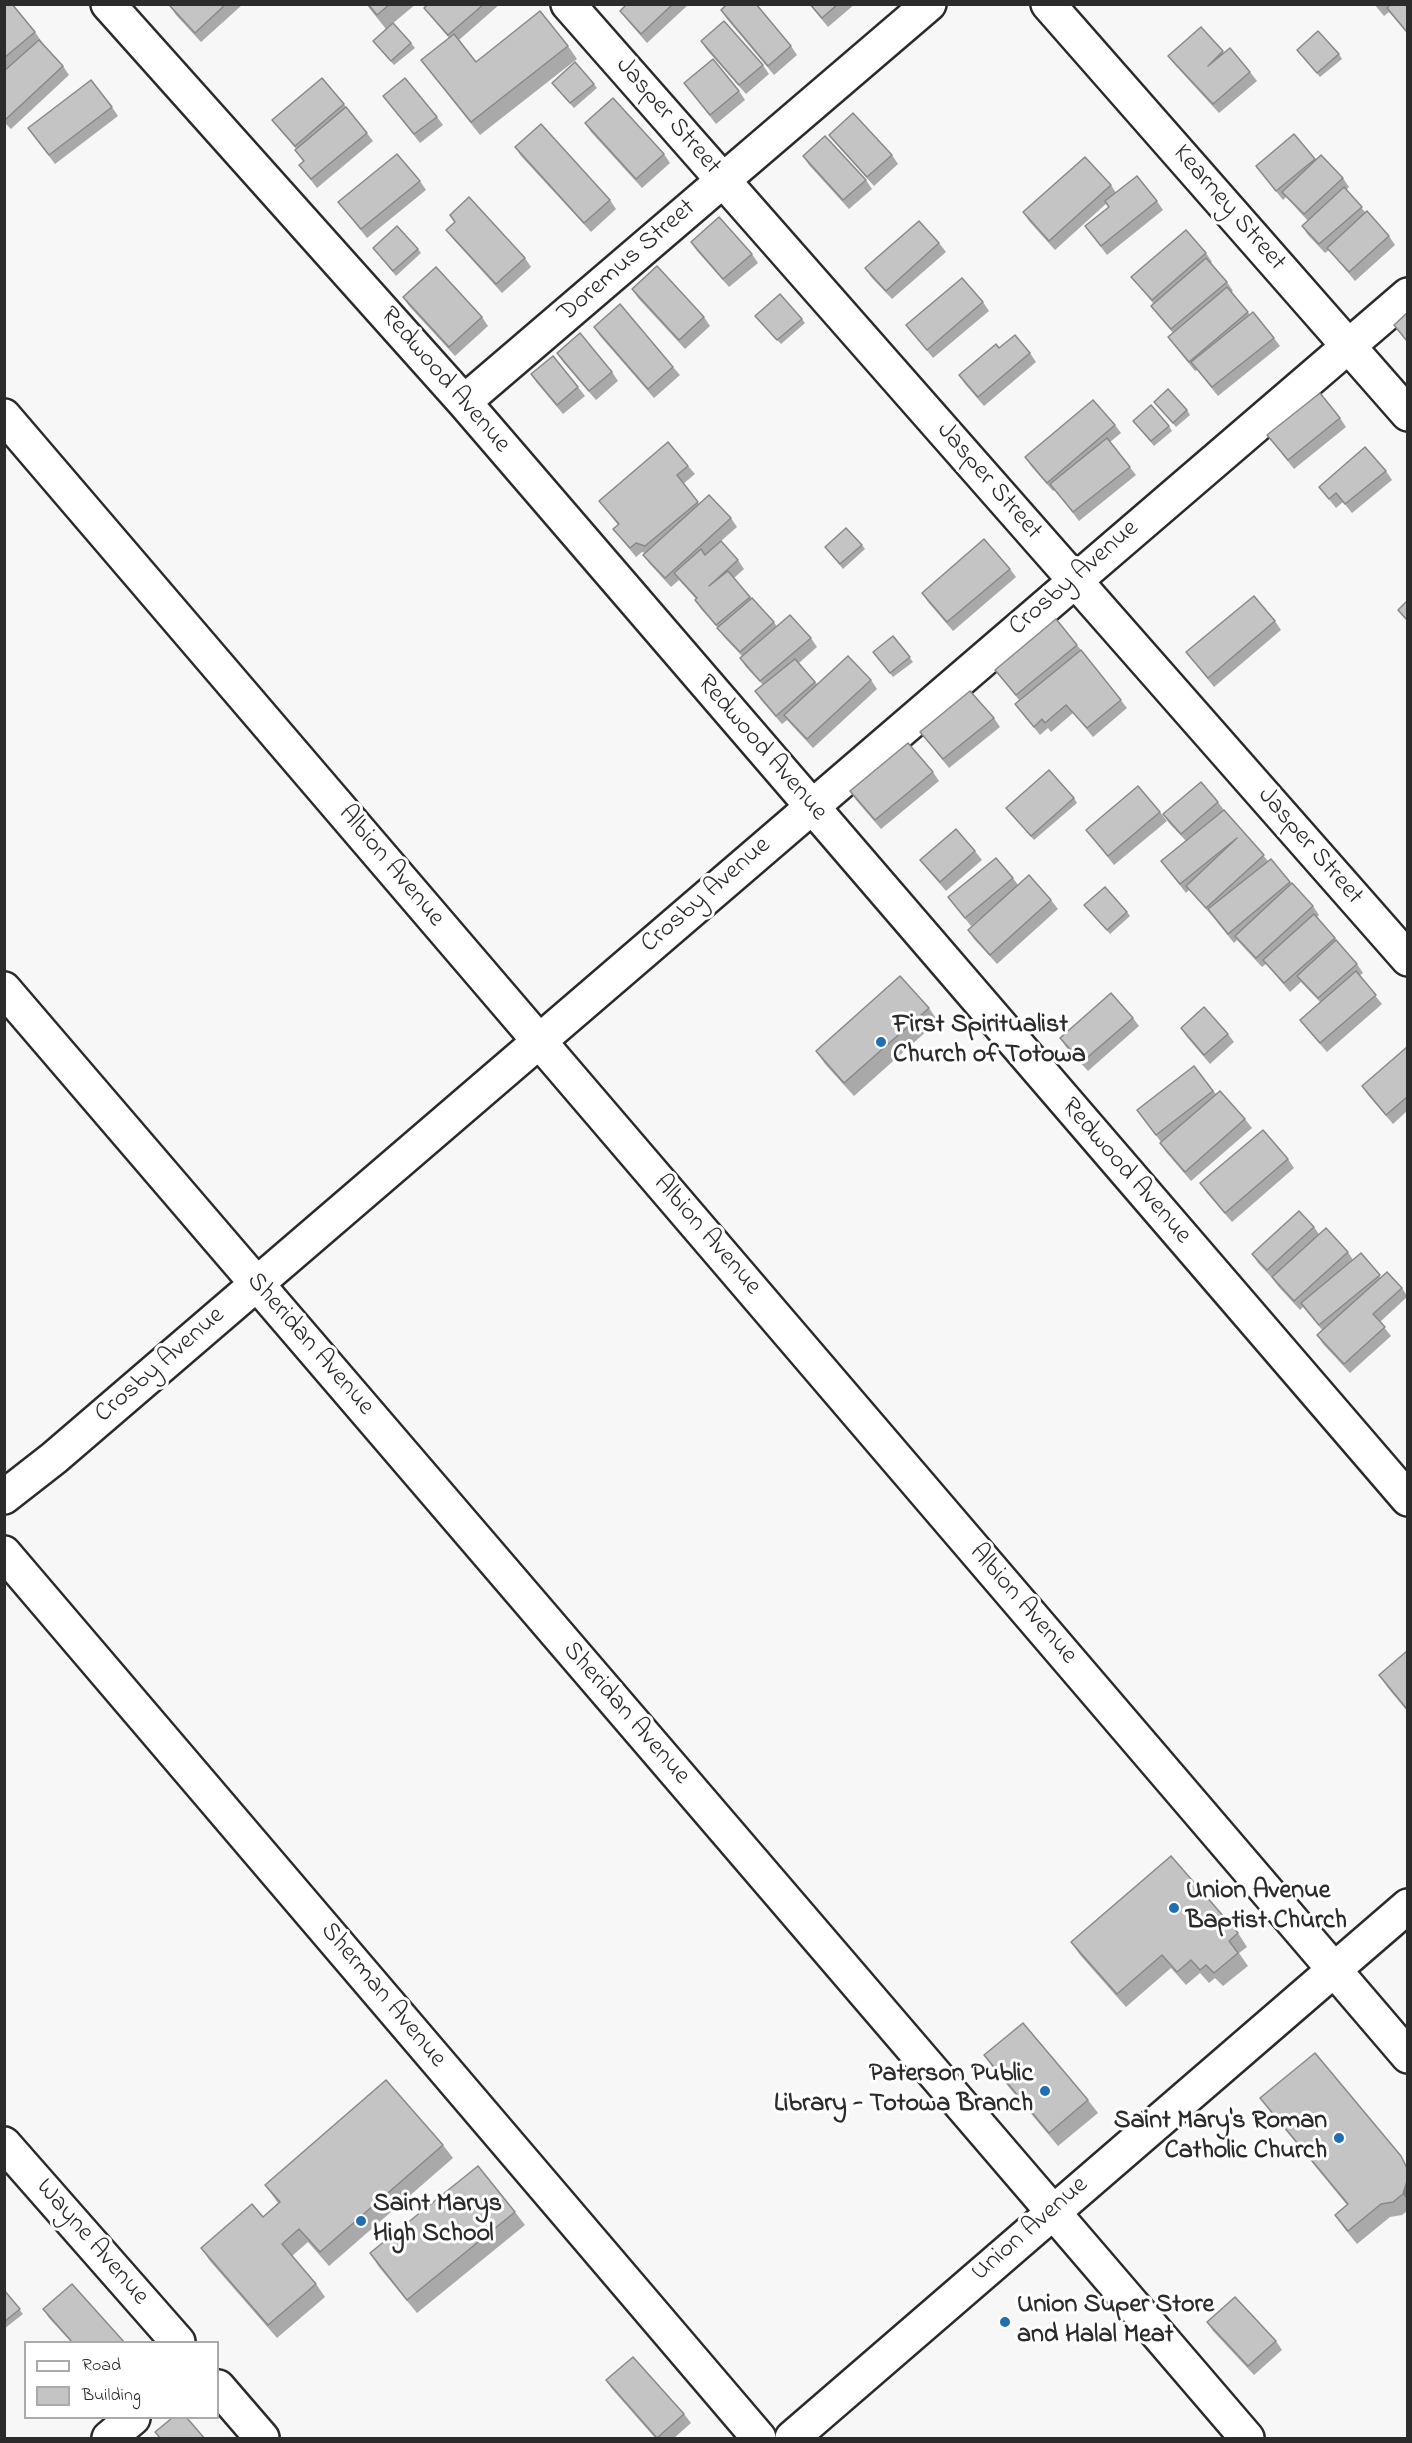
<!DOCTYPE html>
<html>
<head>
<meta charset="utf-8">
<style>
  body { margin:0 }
  #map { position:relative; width:1412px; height:2443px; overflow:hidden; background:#f7f7f7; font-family:"Indie Flower",sans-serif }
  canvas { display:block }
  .frame { position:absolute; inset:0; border:6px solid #2b2b2b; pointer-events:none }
  .legend { position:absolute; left:24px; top:2341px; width:195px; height:78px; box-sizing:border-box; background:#fff; border:2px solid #aaa; margin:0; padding:8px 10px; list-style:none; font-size:18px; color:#2b2b2b }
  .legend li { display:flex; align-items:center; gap:12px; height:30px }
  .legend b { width:30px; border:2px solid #aaa }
</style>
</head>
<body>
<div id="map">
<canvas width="1412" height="2443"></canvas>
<div class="frame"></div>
<ul class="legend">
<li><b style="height:8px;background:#fff"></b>Road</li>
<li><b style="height:16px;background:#c4c4c4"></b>Building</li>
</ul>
</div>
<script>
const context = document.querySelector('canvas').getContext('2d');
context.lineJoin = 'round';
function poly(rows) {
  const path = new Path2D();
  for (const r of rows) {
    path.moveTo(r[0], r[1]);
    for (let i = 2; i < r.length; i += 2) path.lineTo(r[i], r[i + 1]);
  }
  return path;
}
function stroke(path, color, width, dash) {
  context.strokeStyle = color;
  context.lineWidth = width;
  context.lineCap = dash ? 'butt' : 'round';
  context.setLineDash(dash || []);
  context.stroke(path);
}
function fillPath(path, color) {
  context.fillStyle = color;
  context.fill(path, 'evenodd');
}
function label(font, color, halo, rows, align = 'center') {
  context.font = font + ' "Indie Flower",sans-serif';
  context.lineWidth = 6;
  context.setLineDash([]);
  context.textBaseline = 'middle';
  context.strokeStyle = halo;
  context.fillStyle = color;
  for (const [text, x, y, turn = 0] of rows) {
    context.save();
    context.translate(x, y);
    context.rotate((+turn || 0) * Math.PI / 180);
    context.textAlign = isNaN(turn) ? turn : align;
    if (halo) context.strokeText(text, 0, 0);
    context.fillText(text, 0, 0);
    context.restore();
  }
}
const minor = poly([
  [108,4,464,402,1408,1499],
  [568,4,1408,959],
  [1048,4,1408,414],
  [464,402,929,4],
  [4,416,1408,2056],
  [4,989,1247,2438],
  [4,1497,54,1458,1408,295],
  [4,1553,759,2438],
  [4,2144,178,2342],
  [218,2387,262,2438],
  [109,2438,133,2418]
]);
const major = poly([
  [792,2438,1408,1906]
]);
stroke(minor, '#2b2b2b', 38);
stroke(major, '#2b2b2b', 38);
stroke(minor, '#fff', 33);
stroke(major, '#fff', 33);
fillPath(poly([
  [4,4,35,32,44,45,63,66,69,75,11,129,4,122],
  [171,4,242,5,201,42,176,15,170,6],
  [366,4,416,4,386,29],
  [428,4,500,4,459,40,476,62,568,46,577,59,480,135,431,73,421,60,449,38,431,17,424,8],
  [627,4,689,4,647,43,627,20,620,11],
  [809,4,855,4,828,27],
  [1374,4,1407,4,1407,33,1389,12,1384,16],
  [721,10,791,46,797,55,774,75,727,19],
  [1201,27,1224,53,1250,72,1257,81,1219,113,1175,65,1168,56],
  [373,41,411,43,415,48,394,65],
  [701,41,763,65,769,74,746,94,707,50],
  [1297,50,1339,54,1342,59,1320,77],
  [552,83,594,84,597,88,574,108],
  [684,83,739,91,745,100,716,124],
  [383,96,437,117,443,125,420,143],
  [344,104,373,141,317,188,299,165,303,161,295,150,296,149,279,129,272,120],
  [112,107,118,116,55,164,28,128],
  [585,123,664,154,670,163,642,188,591,132],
  [1294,134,1316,160,1343,178,1349,187,1346,190,1366,213,1389,236,1395,245,1355,281,1329,250,1325,253,1308,235,1302,226,1308,221,1286,197,1283,200,1256,166],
  [829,135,892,155,898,164,874,186,835,143],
  [515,147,610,200,616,209,591,232,521,156],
  [803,156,866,180,872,189,849,209,809,165],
  [420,181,426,190,367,238,338,202],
  [1111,185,1116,193,1157,201,1163,210,1107,255,1085,226,1109,207,1107,203,1055,250,1029,221,1023,212],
  [450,215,525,258,531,267,502,293,453,239,446,230,455,222],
  [691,242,752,254,758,263,729,287,697,251],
  [939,243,946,252,892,299,871,277,865,268],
  [373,248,418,249,421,253,396,276],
  [1206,253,1212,262,1211,263,1227,282,1233,291,1231,292,1250,315,1274,338,1280,346,1218,396,1197,370,1195,371,1174,345,1168,337,1173,333,1157,314,1151,306,1153,303,1131,277],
  [632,289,704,317,710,326,685,349,638,298],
  [403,297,482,317,488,326,455,356,409,306],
  [983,302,989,311,933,358,906,325],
  [755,316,802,319,805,323,781,344],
  [594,327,673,367,680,375,654,398,600,336],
  [557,353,612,372,618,381,596,400,563,362],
  [1030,353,1036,362,984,406,965,384,959,375],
  [531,374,578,387,585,396,563,414,537,383],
  [1154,402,1187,410,1190,415,1176,427],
  [1340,418,1346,427,1294,469,1267,435],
  [1133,421,1169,426,1172,431,1154,446],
  [1115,425,1121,433,1110,442,1136,475,1079,521,1055,490,1053,491,1031,466,1025,457],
  [688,466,695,474,683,484,699,504,731,518,737,527,721,541,738,560,744,569,734,578,751,598,774,622,777,627,811,638,817,647,799,663,817,684,871,680,877,689,813,748,787,720,782,724,761,700,755,691,763,685,746,667,740,658,742,656,724,637,718,628,701,609,695,600,696,599,679,580,671,587,649,563,643,555,645,553,642,552,636,557,613,529,618,525,599,501],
  [1386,471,1392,480,1352,513,1343,502,1336,508,1319,487],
  [862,545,865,549,843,569,825,547],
  [1010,569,1016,577,953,631,928,602,922,593],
  [1275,621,1281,630,1214,687,1186,652],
  [893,636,913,662,893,677,876,656],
  [1077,645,1127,708,1093,737,1073,713,1051,732,1048,728,1040,735,1015,704,1019,700,995,670],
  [994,718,1000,727,949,768,920,732],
  [933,772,939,781,881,829,856,800,850,791],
  [1074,798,1077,803,1034,840,1006,808],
  [1218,802,1224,810,1268,861,1271,859,1292,884,1313,906,1319,915,1317,917,1357,964,1363,973,1359,976,1382,1004,1327,1052,1306,1028,1300,1020,1320,1002,1301,982,1290,992,1266,964,1262,967,1237,940,1234,943,1213,917,1189,890,1186,893,1161,861,1186,841,1169,823,1163,814],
  [1160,812,1167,821,1114,865,1086,830],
  [975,851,982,860,946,891,927,869,920,860],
  [1013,878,1018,885,1051,900,1058,909,997,964,974,939,968,930,982,917,971,926,948,897],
  [1084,905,1127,912,1130,916,1110,934],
  [929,1008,938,1021,854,1096,825,1064,816,1051],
  [1133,1018,1139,1026,1088,1071,1066,1047,1060,1038],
  [1181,1028,1228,1034,1234,1042,1210,1064,1187,1037],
  [1407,1047,1407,1111,1393,1124,1368,1095,1362,1086],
  [1194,1066,1216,1094,1245,1119,1252,1128,1191,1181,1166,1152,1160,1143,1161,1142,1137,1110],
  [1288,1159,1294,1168,1232,1222,1206,1192,1200,1183],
  [1314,1227,1319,1234,1348,1252,1353,1260,1361,1253,1381,1278,1402,1288,1407,1296,1407,1297,1380,1322,1391,1336,1350,1373,1323,1344,1317,1335,1323,1331,1303,1307,1300,1310,1278,1286,1272,1278,1258,1263,1252,1254],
  [1407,1651,1407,1711,1388,1688,1379,1675],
  [1238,1933,1247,1947,1239,1953,1248,1966,1223,1986,1215,1978,1209,1983,1200,1973,1186,1985,1171,1968,1126,2007,1080,1955,1071,1942],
  [984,2055,1088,2100,1098,2113,1058,2146,993,2068],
  [1260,2098,1407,2165,1407,2211,1402,2215,1390,2217,1357,2244,1344,2228,1335,2215,1347,2205,1270,2111],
  [443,2145,453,2158,329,2266,308,2242,292,2256,316,2284,325,2297,277,2338,210,2261,201,2248,263,2217,278,2203,265,2185],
  [515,2212,525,2225,417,2313,379,2267,370,2253],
  [4,2290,23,2314,4,2329],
  [43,2309,125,2343,72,2343,49,2318],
  [1207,2322,1276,2341,1282,2350,1254,2375,1213,2331],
  [606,2380,684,2414,691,2423,673,2439,656,2439,612,2389]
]), '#a9a9a9');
fillPath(poly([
  [1407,2181,1407,2200,1403,2194]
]), '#898989');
const building = poly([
  [4,4,12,4,35,32,4,58,4,4],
  [171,4,226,4,195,33,170,6,171,4],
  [368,4,390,4,377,15,368,4],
  [428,4,484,4,448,35,424,8,428,4],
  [627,4,673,4,641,34,620,11,627,4],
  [727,4,756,4,791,46,768,66,721,10,727,4],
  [810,4,838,4,822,18,810,4],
  [1391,4,1407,4,1407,32,1387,8,1391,4],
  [540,11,568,46,471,122,421,60,454,34,476,62,540,11],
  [724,21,763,65,739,85,701,41,724,21],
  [393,23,411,43,391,61,373,41,393,23],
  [1201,27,1223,51,1208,66,1230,48,1250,72,1213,104,1168,56,1201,27],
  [1318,31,1339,54,1317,73,1297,50,1318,31],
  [39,40,63,66,5,120,4,71,39,40],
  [713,59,739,91,710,115,684,83,713,59],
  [575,62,594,84,570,103,552,83,575,62],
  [322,78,344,104,295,146,272,120,322,78],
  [405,78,437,117,414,134,383,96,405,78],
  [91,80,112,107,49,155,28,128,91,80],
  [613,98,664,154,636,179,585,123,613,98],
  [346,107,367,133,311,179,299,165,304,161,295,150,346,107],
  [853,113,892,155,867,177,829,135,853,113],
  [541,124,610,200,584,223,515,147,541,124],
  [1294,134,1315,159,1276,191,1256,166,1294,134],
  [825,136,866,180,843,200,803,156,825,136],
  [397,154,420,181,361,229,338,202,397,154],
  [1321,155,1343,178,1304,214,1282,192,1321,155],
  [1085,157,1111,185,1049,241,1023,212,1085,157],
  [1137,176,1157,201,1101,246,1085,226,1109,207,1105,201,1137,176],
  [1344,187,1362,207,1319,244,1302,226,1344,187],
  [469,197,525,258,496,284,446,230,455,222,450,215,469,197],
  [1367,211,1389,236,1349,272,1327,248,1367,211],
  [719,217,752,254,723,279,691,242,719,217],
  [919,221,939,243,886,291,865,268,919,221],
  [397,226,418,249,393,271,373,248,397,226],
  [1186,230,1206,253,1152,300,1131,277,1186,230],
  [1206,258,1227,282,1171,329,1151,306,1206,258],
  [657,266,704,317,679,340,632,289,657,266],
  [436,267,482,317,449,347,403,297,436,267],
  [962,278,983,302,927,350,906,325,962,278],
  [1227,287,1248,312,1189,362,1168,337,1227,287],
  [780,294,802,319,777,340,755,316,780,294],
  [620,304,673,367,648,389,594,327,620,304],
  [1253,312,1274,338,1212,387,1191,362,1253,312],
  [1407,313,1407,341,1394,325,1407,313],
  [580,333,612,372,589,391,557,353,580,333],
  [1015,335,1030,353,978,397,959,375,996,344,999,348,1015,335],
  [553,356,578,387,557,405,531,374,553,356],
  [1168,389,1187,410,1173,423,1154,402,1168,389],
  [1320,393,1340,418,1288,460,1267,435,1320,393],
  [1093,400,1115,425,1047,483,1025,457,1093,400],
  [1151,405,1169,426,1151,441,1133,421,1151,405],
  [1107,438,1130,467,1073,512,1050,484,1107,438],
  [668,442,688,466,677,475,698,502,645,546,636,543,630,548,613,529,619,524,599,501,668,442],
  [1365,447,1386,471,1345,504,1336,493,1329,499,1319,487,1365,447],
  [709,495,731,518,665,578,643,555,709,495],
  [846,528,862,545,840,564,825,547,846,528],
  [984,539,1010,569,947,622,922,593,984,539],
  [721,541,738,560,709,586,728,571,750,597,716,625,695,600,697,598,674,573,701,549,705,555,721,541],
  [1254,596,1275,621,1208,678,1186,652,1254,596],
  [752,598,774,622,740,652,717,628,752,598],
  [1407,601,1407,620,1398,610,1407,601],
  [790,615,811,638,760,681,740,658,790,615],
  [1056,619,1077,645,1016,695,995,670,1056,619],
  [893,636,910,657,890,673,873,652,893,636],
  [1081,650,1121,700,1087,728,1066,705,1045,723,1042,719,1034,727,1015,704,1081,650],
  [848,656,871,680,807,739,784,715,848,656],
  [795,659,815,682,776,716,755,691,795,659],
  [970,691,994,718,943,759,920,732,970,691],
  [908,743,933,772,875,820,850,791,908,743],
  [1049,770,1074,798,1031,836,1006,808,1049,770],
  [1201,782,1218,802,1181,834,1163,814,1201,782],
  [1138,786,1160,812,1108,856,1086,830,1138,786],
  [1224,810,1264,855,1206,908,1186,886,1237,838,1180,884,1161,861,1224,810],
  [956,829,975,851,940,882,920,860,956,829],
  [996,858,1013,878,965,918,948,897,996,858],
  [1271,859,1290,882,1228,934,1208,909,1271,859],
  [1029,875,1051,900,990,955,968,930,1029,875],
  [1292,883,1313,906,1256,958,1235,936,1292,883],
  [1105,887,1127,912,1107,930,1084,905,1105,887],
  [1314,914,1335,938,1284,983,1263,960,1314,914],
  [1336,940,1357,964,1318,998,1297,976,1336,940],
  [1356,971,1376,995,1320,1043,1300,1020,1356,971],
  [900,976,929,1008,844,1083,816,1051,900,976],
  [1111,993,1133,1018,1082,1062,1060,1038,1111,993],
  [1204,1007,1228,1034,1204,1055,1181,1028,1204,1007],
  [1407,1047,1407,1097,1386,1115,1362,1086,1407,1047],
  [1194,1066,1213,1091,1156,1135,1137,1110,1194,1066],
  [1220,1091,1245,1119,1185,1172,1160,1143,1220,1091],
  [1263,1130,1288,1159,1225,1213,1200,1183,1263,1130],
  [1299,1211,1314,1227,1267,1270,1252,1254,1299,1211],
  [1326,1228,1348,1252,1294,1301,1272,1277,1326,1228],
  [1361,1253,1380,1275,1319,1325,1301,1303,1361,1253],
  [1387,1272,1402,1288,1373,1314,1385,1327,1344,1364,1317,1335,1387,1272],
  [1407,1651,1407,1709,1379,1675,1407,1651],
  [1171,1856,1238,1933,1229,1941,1238,1953,1214,1973,1206,1965,1200,1970,1191,1960,1177,1972,1162,1955,1117,1994,1071,1942,1171,1856],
  [1023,2023,1088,2100,1049,2133,984,2055,1023,2023],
  [1315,2053,1401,2156,1407,2168,1407,2181,1403,2194,1393,2202,1381,2204,1348,2231,1335,2215,1348,2204,1260,2098,1315,2053],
  [386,2080,443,2145,320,2252,299,2229,282,2244,316,2284,268,2325,201,2248,252,2204,263,2217,280,2202,265,2185,386,2080],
  [478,2166,515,2212,407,2300,370,2253,478,2166],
  [72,2284,125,2343,73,2343,43,2309,72,2284],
  [4,2290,20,2309,4,2322,4,2290],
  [1235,2297,1276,2341,1248,2366,1207,2322,1235,2297],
  [633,2357,684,2414,657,2438,606,2380,633,2357],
  [172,2418,187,2418,205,2439,161,2439,155,2432,172,2418]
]);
fillPath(building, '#c4c4c4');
stroke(building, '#898989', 1.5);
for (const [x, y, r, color] of [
  [881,1042,6,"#1f6fb2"],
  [1174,1908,6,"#1f6fb2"],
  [1045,2091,6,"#1f6fb2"],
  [1339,2138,6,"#1f6fb2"],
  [361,2221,6,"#1f6fb2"],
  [1005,2322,6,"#1f6fb2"]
]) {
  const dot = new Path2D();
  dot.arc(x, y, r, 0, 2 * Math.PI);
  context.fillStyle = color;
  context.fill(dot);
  stroke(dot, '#fff', 2);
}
label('26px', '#2b2b2b', '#fff', [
  ["Jasper Street",667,117,49],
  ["Kearney Street",1228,209,49],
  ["Doremus Street",628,262,-41],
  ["Redwood Avenue",444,381,49],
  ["Jasper Street",988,482,49],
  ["Crosby Avenue",1075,579,-41],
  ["Redwood Avenue",761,749,49],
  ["Jasper Street",1309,847,49],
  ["Albion Avenue",390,867,50],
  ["Crosby Avenue",707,896,-41],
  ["Redwood Avenue",1125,1172,49],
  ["Albion Avenue",706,1236,49],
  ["Sheridan Avenue",309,1345,49],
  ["Crosby Avenue",161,1366,-41],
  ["Albion Avenue",1022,1605,49],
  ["Sheridan Avenue",625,1714,49],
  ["Sherman Avenue",382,1996,50],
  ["Union Avenue",1031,2230,-41],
  ["Wayne Avenue",91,2243,49]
]);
label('bold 26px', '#2b2b2b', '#fff', [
  ["First Spiritualist",893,1027],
  ["Church of Totowa",893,1057],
  ["Union Avenue",1186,1893],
  ["Baptist Church",1186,1923],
  ["Paterson Public",1033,2076,"right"],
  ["Library - Totowa Branch",1033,2106,"right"],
  ["Saint Mary's Roman",1327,2123,"right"],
  ["Catholic Church",1327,2153,"right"],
  ["Saint Marys",373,2206],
  ["High School",373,2236],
  ["Union Super Store",1017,2307],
  ["and Halal Meat",1017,2337]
], 'left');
</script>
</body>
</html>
